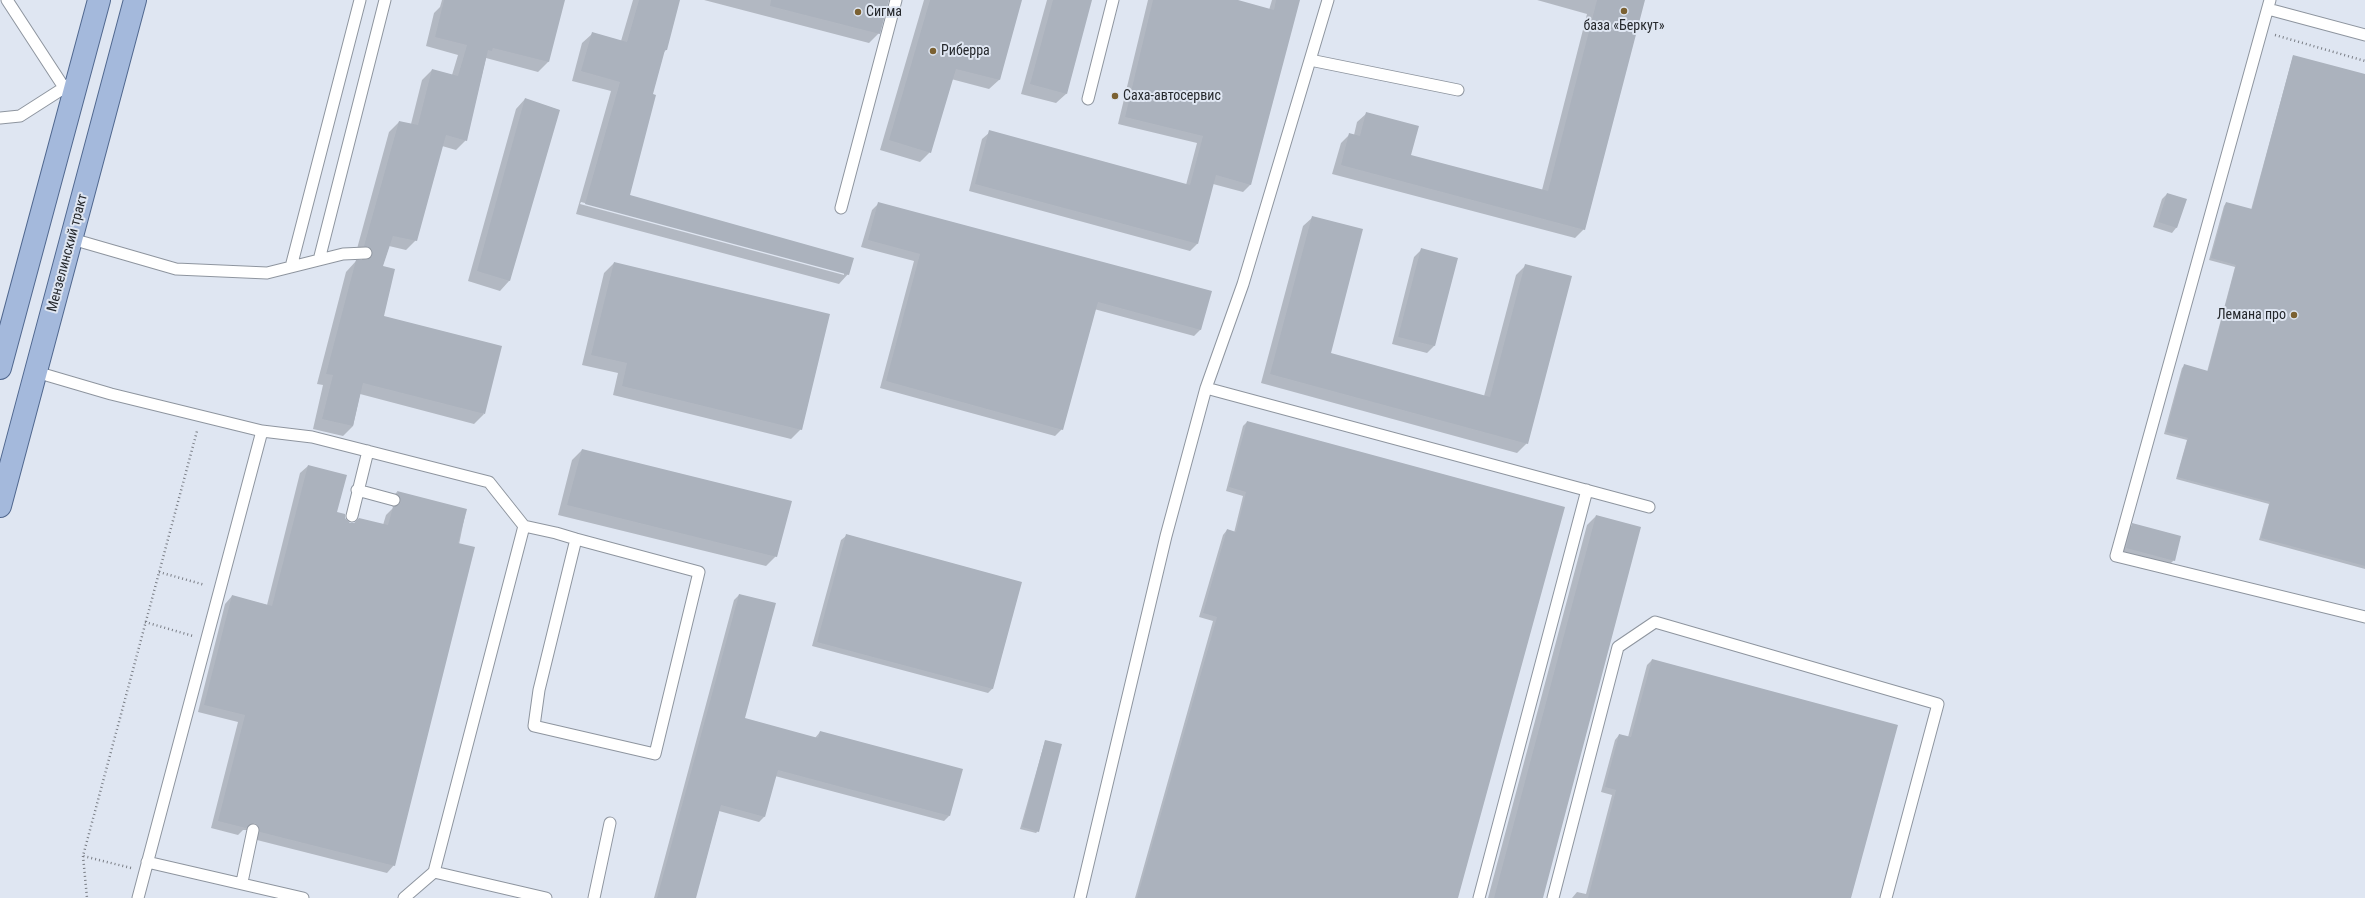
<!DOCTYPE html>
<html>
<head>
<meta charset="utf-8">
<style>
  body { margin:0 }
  canvas { display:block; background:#dfe6f2 }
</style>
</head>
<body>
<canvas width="2365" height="898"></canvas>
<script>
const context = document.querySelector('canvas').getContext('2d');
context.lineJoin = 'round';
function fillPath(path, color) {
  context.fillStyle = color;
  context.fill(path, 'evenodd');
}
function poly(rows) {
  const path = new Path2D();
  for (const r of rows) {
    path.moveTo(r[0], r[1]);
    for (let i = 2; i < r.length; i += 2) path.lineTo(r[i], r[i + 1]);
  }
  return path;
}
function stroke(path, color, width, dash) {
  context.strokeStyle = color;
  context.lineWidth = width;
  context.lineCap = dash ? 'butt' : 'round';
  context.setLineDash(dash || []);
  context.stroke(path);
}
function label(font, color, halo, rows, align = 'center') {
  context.font = font + ' "Roboto Condensed",sans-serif';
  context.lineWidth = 4;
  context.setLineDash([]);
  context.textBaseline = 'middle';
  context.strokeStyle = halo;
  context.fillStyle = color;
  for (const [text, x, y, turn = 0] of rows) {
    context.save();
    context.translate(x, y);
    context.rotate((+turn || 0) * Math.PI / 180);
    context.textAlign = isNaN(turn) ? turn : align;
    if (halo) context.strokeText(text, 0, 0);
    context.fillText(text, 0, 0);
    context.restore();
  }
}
fillPath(poly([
  [442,0,564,0,548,62,538,72,486,58,466,140,456,150,442,146,416,240,406,250,389,246,382,267,382,316,484,414,474,424,360,394,353,426,343,436,313,429,323,385,317,384,346,272,356,261,362,261,362,259,355,256,389,132,399,122,411,124,422,80,432,70,452,75,458,55,426,46,434,13,440,7],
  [633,0,679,0,666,50,663,53,651,95,655,96,628,196,853,259,848,274,839,284,576,214,611,91,572,81,582,43,592,34,621,41],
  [581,202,844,272,844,275,580,204],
  [704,0,888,0,879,33,869,43],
  [924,0,1021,0,999,80,989,89,951,79,930,152,920,162,880,150],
  [1047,0,1091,0,1066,94,1056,103,1021,94],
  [1148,0,1234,0,1269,10,1272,0,1299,0,1250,185,1243,192,1213,184,1197,244,1190,251,969,191,982,139,990,132,1186,185,1197,143,1118,124],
  [1537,0,1644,0,1584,229,1575,238,1332,174,1341,143,1350,134,1354,135,1357,122,1367,113,1410,156,1542,190,1587,14],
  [2293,56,2365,75,2365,569,2259,540,2269,504,2176,479,2187,440,2164,434,2182,368,2184,366,2207,372,2235,267,2209,260,2224,206,2226,203,2251,210],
  [525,99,559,110,509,281,500,291,468,281,516,109],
  [2167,194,2185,200,2176,228,2172,233,2153,227,2162,199],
  [879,203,1201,329,1194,336,1094,309,1062,429,1055,436,880,388,914,261,861,247,872,210],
  [1313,217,1330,354,1484,396,1516,275,1526,265,1527,443,1517,453,1261,383,1303,226],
  [1421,250,1456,258,1434,346,1427,353,1392,344,1414,257],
  [614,263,801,429,791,439,613,395,618,373,582,365,604,273],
  [1247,422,1457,898,1135,898,1213,621,1199,617,1223,535,1227,530,1234,533,1243,496,1226,491,1243,426],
  [582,450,776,556,766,566,558,515,572,460],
  [308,466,336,513,350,524,383,525,386,515,393,508,390,499,397,492,466,510,394,865,387,873,253,839,253,835,247,830,243,830,238,835,211,828,238,722,198,712,225,604,232,596,267,605,300,473],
  [1596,516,1542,898,1488,898,1587,525],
  [2133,525,2174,560,2169,565,2122,552,2128,529],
  [846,536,993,688,988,693,812,646,841,540],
  [739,595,743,719,815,738,820,732,962,770,949,816,944,821,775,776,764,817,759,822,719,811,695,898,654,898,734,600],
  [1652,660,1850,898,1572,898,1577,892,1586,894,1612,795,1601,792,1615,740,1619,735,1628,737,1647,665],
  [1045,741,1038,831,1036,833,1020,829]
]), '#0003');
fillPath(poly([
  [444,0,565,0,549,62,493,48,492,51,488,50,467,141,446,135,417,241,393,236,383,266,395,269,384,316,502,346,485,414,363,383,353,426,322,419,333,375,326,374,356,260,367,260,372,256,372,249,364,246,399,121,418,125,432,69,458,76,467,45,435,37],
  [639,0,680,0,667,50,665,50,653,94,656,95,630,195,854,258,849,275,585,204,620,82,581,71,592,32,627,42],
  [771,0,889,0,880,34,770,6],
  [930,0,1022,0,1000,80,956,69,931,153,889,140],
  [1053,0,1092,0,1067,94,1030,84],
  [1153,0,1238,0,1274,10,1276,0,1300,0,1251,185,1216,175,1198,244,975,184,989,130,1190,185,1203,136,1125,117],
  [1597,0,1645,0,1585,230,1341,165,1349,133,1360,136,1366,112,1419,126,1411,155,1548,191],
  [2293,55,2365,74,2365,566,2261,538,2270,502,2177,477,2188,438,2166,432,2184,364,2208,371,2236,265,2211,258,2226,202,2252,209],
  [525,98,560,110,510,281,477,271],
  [2167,193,2187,199,2177,228,2158,222],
  [878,202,1212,291,1201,330,1098,302,1063,430,886,381,920,254,868,240],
  [1312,216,1363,229,1331,353,1490,397,1525,264,1572,276,1528,444,1270,374],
  [1421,248,1458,258,1435,346,1398,337],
  [614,262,830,314,802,430,622,386,627,363,591,355],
  [1247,421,1565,507,1458,898,1137,898,1217,617,1203,613,1227,529,1236,532,1246,492,1229,487],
  [582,449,792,501,777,557,567,505],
  [308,465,347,475,337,512,345,514,345,518,350,523,354,523,359,518,388,525,393,507,399,505,401,501,397,491,467,509,458,543,475,547,395,866,260,832,259,827,255,823,250,824,246,828,218,821,245,715,204,705,232,595,272,606],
  [1596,515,1641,527,1543,898,1494,898],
  [2132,523,2181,536,2175,561,2126,548],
  [846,534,1022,582,993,689,817,642],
  [739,594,776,603,745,718,818,738,820,731,963,769,950,816,778,770,765,817,721,805,696,898,657,898],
  [1652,659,1898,725,1851,898,1588,898,1616,790,1605,787,1619,734,1631,737],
  [1045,740,1062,744,1039,832,1022,827]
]), '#abb2bd');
const lane = poly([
  [7,0,65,89,70,101],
  [2270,0,2116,556,2365,617],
  [2268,9,2365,35],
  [1310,60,1458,90],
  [1088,99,1113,0],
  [0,118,20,116,70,84],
  [841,208,896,0],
  [72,239,176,269,267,273,343,254,366,253],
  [319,260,385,0],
  [291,267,360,0],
  [36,372,111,394,262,431,138,898],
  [1206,388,1649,507],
  [262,431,312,437,489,482,524,526,434,872,404,898],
  [357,490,394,500],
  [352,516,368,451],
  [524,526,556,533,576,539,699,572,655,754,534,726,539,690,576,539],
  [147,862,303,898],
  [434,872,546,898],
  [242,882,253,830],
  [594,898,610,823],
  [1080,898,1166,536,1206,388,1243,284,1328,0],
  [1479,898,1587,490],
  [1553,898,1618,647,1655,622,1938,704,1886,898]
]);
const primary = poly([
  [0,368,99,0],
  [0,506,135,0]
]);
stroke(lane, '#8e959f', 13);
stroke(primary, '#51688f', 24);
stroke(poly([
  [2275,35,2365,61],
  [159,572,205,585],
  [145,622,193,636],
  [83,856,87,898],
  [131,868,83,856,197,431]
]), '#7a7e86', 2.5, [1, 3]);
stroke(lane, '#fff', 11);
stroke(primary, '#a4b9dc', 22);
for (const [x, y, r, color] of [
  [1624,11,4,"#7b6132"],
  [858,12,4,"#7b6132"],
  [933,51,4,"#7b6132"],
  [1115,96,4,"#7b6132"],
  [2294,315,4,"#7b6132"]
]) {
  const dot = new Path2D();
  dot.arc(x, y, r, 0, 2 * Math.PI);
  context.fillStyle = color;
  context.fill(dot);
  stroke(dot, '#dfe6f2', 1.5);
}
label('14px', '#25282c', '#dfe6f2', [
  ["Сигма",866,12],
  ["база «Беркут»",1624,26,"center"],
  ["Риберра",941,51],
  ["Саха-автосервис",1123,96],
  ["Лемана про",2286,315,"right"]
], 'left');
label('14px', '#25282c', '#dfe6f2', [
  ["Мензелинский тракт",68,253,-75]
]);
</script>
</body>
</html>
